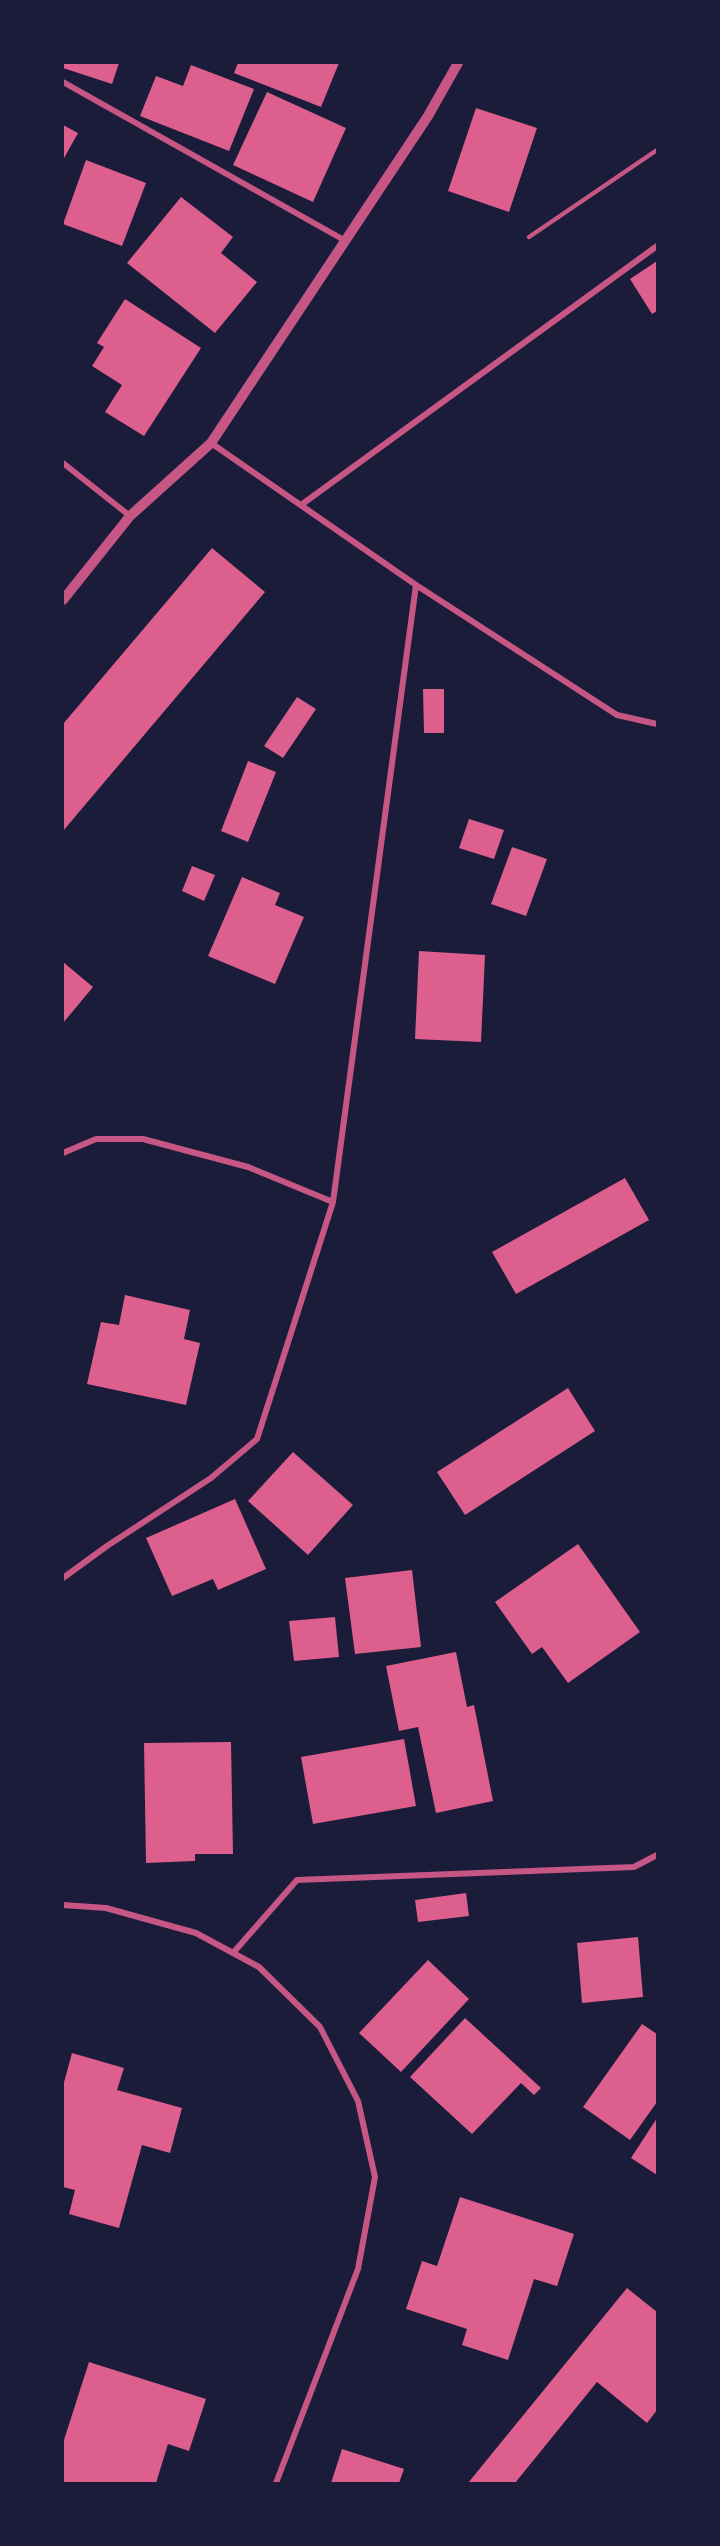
<!DOCTYPE html>
<html>
<head>
<meta charset="utf-8">
<style>
  body { margin:0 }
  #map { position:relative; width:720px; height:2546px; overflow:hidden; background:#1b1b3a; font-family:"Roboto Condensed",sans-serif }
  canvas { display:block }
  .frame { position:absolute; inset:0; border:64px solid #1b1b3a; pointer-events:none }
</style>
</head>
<body>
<div id="map">
<canvas width="720" height="2546"></canvas>
<div class="frame"></div>
</div>
<script>
const context = document.querySelector('canvas').getContext('2d');
context.lineJoin = 'round';
function fillPath(path, color) {
  context.fillStyle = color;
  context.fill(path, 'evenodd');
}
function poly(rows) {
  const path = new Path2D();
  for (const r of rows) {
    path.moveTo(r[0], r[1]);
    for (let i = 2; i < r.length; i += 2) path.lineTo(r[i], r[i + 1]);
  }
  return path;
}
function stroke(path, color, width, dash) {
  context.strokeStyle = color;
  context.lineWidth = width;
  context.lineCap = dash ? 'butt' : 'round';
  context.setLineDash(dash || []);
  context.stroke(path);
}
fillPath(poly([
  [63,63,119,63,112,84,63,68],
  [238,63,339,63,321,107,234,73],
  [191,65,254,89,229,151,140,116,156,76,183,86],
  [267,92,346,128,313,202,233,165],
  [476,108,537,128,509,212,448,191],
  [63,125,78,133,63,160],
  [86,160,146,183,122,246,63,224],
  [181,197,233,237,221,253,257,282,215,333,127,263],
  [657,261,657,311,652,314,630,279],
  [125,299,201,348,144,436,105,412,122,385,92,366,104,347,97,343],
  [212,548,265,592,63,831,63,724],
  [423,689,444,689,444,733,424,733],
  [297,697,316,709,283,758,264,746],
  [248,761,276,772,248,842,221,831],
  [469,819,504,830,494,859,459,848],
  [512,847,547,859,526,916,491,904],
  [192,866,215,875,204,901,182,891],
  [242,877,280,893,275,905,304,917,275,984,208,956],
  [419,951,485,955,481,1042,415,1039],
  [63,962,93,987,63,1023],
  [625,1178,649,1220,516,1294,492,1252],
  [125,1295,190,1310,184,1339,200,1343,186,1405,87,1384,101,1322,119,1325],
  [568,1388,595,1431,465,1515,437,1472],
  [293,1452,353,1505,308,1555,248,1501],
  [235,1499,266,1569,218,1590,213,1579,172,1596,146,1538],
  [578,1544,640,1632,568,1683,542,1647,532,1654,495,1602],
  [412,1570,421,1647,355,1654,345,1578],
  [335,1617,339,1657,294,1661,289,1621],
  [456,1652,467,1707,474,1705,493,1801,436,1813,418,1727,399,1731,386,1666],
  [404,1739,416,1806,313,1824,301,1757],
  [231,1742,233,1854,195,1854,195,1861,146,1863,144,1743],
  [466,1893,469,1916,418,1922,415,1900],
  [638,1937,643,1997,582,2003,577,1943],
  [428,1960,469,1999,401,2072,359,2033],
  [465,2018,541,2088,534,2095,521,2083,472,2134,410,2077],
  [642,2024,657,2034,657,2102,630,2140,583,2107],
  [72,2053,124,2068,117,2090,182,2108,170,2153,142,2145,119,2228,69,2214,75,2190,63,2187,63,2086],
  [657,2118,657,2175,631,2158],
  [460,2197,574,2234,557,2286,534,2279,508,2360,462,2345,467,2329,406,2309,422,2261,437,2266],
  [627,2288,657,2312,657,2410,647,2423,597,2382,515,2483,468,2483],
  [89,2362,206,2399,189,2451,168,2444,156,2483,63,2483,63,2443],
  [342,2449,404,2469,399,2483,331,2483]
]), '#dd5f8e');
stroke(poly([
  [529,237,657,150]
]), '#c65784', 4.5);
stroke(poly([
  [63,82,344,240],
  [211,443,416,585,617,715,657,724],
  [63,463,130,516],
  [301,505,657,246],
  [63,1153,96,1139,143,1139,248,1167,333,1202],
  [63,1578,107,1546,211,1478,257,1439,333,1202,416,585],
  [63,1905,106,1908,196,1933,259,1967,320,2027,358,2101,375,2177,358,2269,276,2483],
  [233,1953,297,1880,634,1867,657,1855]
]), '#c65784', 6);
stroke(poly([
  [63,600,130,516,211,443,428,116,458,63]
]), '#c65784', 10);
</script>
</body>
</html>
